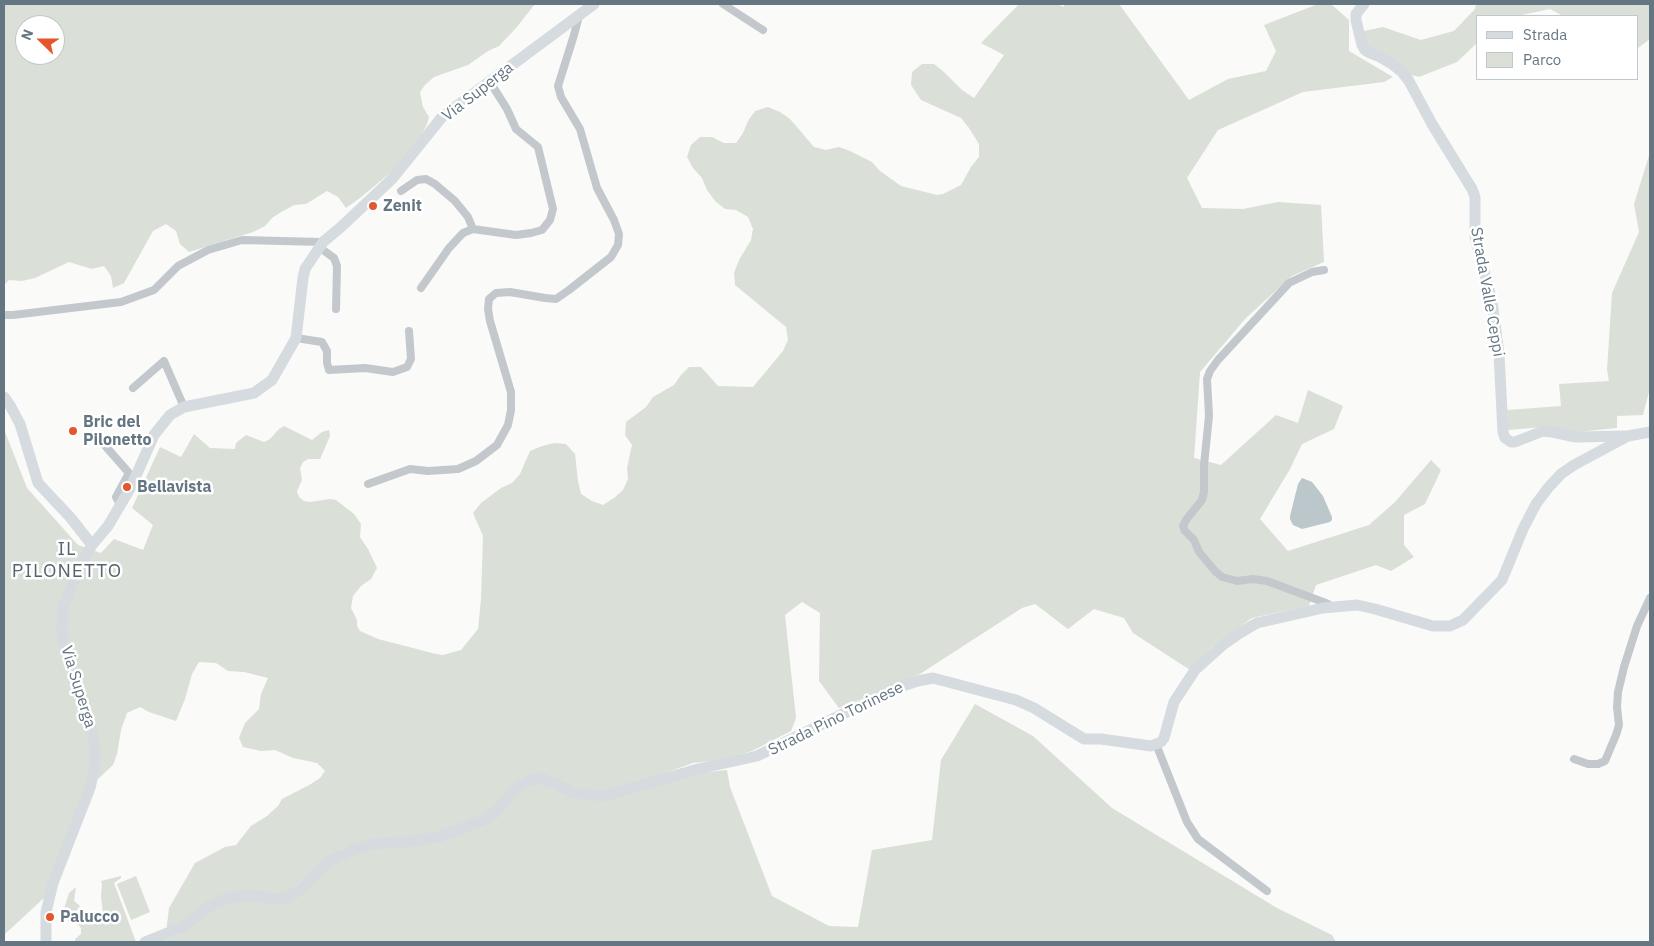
<!DOCTYPE html>
<html>
<head>
<meta charset="utf-8">
<style>
  body { margin:0 }
  #map { position:relative; width:1654px; height:946px; overflow:hidden; background:#fafaf8; font-family:"IBM Plex Sans",sans-serif }
  canvas { display:block }
  .frame { position:absolute; inset:0; border:5px solid #657683; pointer-events:none }
  .legend { position:absolute; left:1476px; top:15px; width:162px; height:65px; box-sizing:border-box; background:#fff; border:1px solid #c1c8cd; margin:0; padding:6px 9px; list-style:none; font-size:15px; color:#657683 }
  .legend li { display:flex; align-items:center; gap:10px; height:25px }
  .legend b { width:25px; border:1px solid #c1c8cd }
  .north { position:absolute; left:15px; top:15px; width:50px; height:50px; box-sizing:border-box; background:#fff; border:1px solid #c1c8cd; border-radius:50%; rotate:292deg; font-size:14px; font-weight:700; line-height:20px; text-align:center; color:#657683 }
  .north::after { content:''; display:block; margin:auto; width:18px; height:22px; background:#e4572e; clip-path:polygon(50% 0,100% 100%,50% 72%,0 100%) }
</style>
</head>
<body>
<div id="map">
<canvas width="1654" height="946"></canvas>
<div class="frame"></div>
<ul class="legend">
<li><b style="height:6px;background:#d6dbdf"></b>Strada</li>
<li><b style="height:14px;background:#dadfd7"></b>Parco</li>
</ul>
<div class="north">N</div>
</div>
<script>
const context = document.querySelector('canvas').getContext('2d');
context.lineJoin = 'round';
function fillPath(path, color) {
  context.fillStyle = color;
  context.fill(path, 'evenodd');
}
function poly(rows) {
  const path = new Path2D();
  for (const r of rows) {
    path.moveTo(r[0], r[1]);
    for (let i = 2; i < r.length; i += 2) path.lineTo(r[i], r[i + 1]);
  }
  return path;
}
function stroke(path, color, width, dash) {
  context.strokeStyle = color;
  context.lineWidth = width;
  context.lineCap = dash ? 'butt' : 'round';
  context.setLineDash(dash || []);
  context.stroke(path);
}
function label(font, color, halo, rows, align = 'center') {
  context.font = font + ' "IBM Plex Sans",sans-serif';
  context.lineWidth = 5;
  context.setLineDash([]);
  context.textBaseline = 'middle';
  context.strokeStyle = halo;
  context.fillStyle = color;
  for (const [text, x, y, turn = 0] of rows) {
    context.save();
    context.translate(x, y);
    context.rotate((+turn || 0) * Math.PI / 180);
    context.textAlign = isNaN(turn) ? turn : align;
    if (halo) context.strokeText(text, 0, 0);
    context.fillText(text, 0, 0);
    context.restore();
  }
}
fillPath(poly([
  [4,4,535,4,516,28,499,46,488,51,468,65,434,77,425,85,420,92,423,107,429,117,427,124,418,141,390,173,360,198,346,208,338,197,327,191,306,204,294,205,283,211,272,218,265,226,253,232,189,252,180,244,176,231,166,224,153,231,124,283,113,288,111,276,104,266,92,269,69,262,35,278,22,281,9,280,4,285],
  [25,25,55,25,55,55,25,55],
  [1019,4,1058,4,1063,7,1065,4,1119,4,1189,100,1228,79,1266,71,1276,51,1264,25,1318,4,1331,4,1349,20,1349,51,1393,77,1384,82,1303,92,1218,130,1187,178,1202,208,1243,209,1278,202,1321,205,1324,262,1292,276,1246,318,1200,372,1194,458,1221,465,1276,415,1298,423,1308,390,1343,406,1334,429,1302,444,1290,469,1260,519,1288,551,1369,525,1395,502,1431,460,1441,470,1425,504,1404,515,1404,545,1414,557,1391,571,1376,565,1316,585,1309,606,1252,618,1211,648,1190,670,1133,633,1124,618,1094,609,1068,629,1035,604,1022,608,920,674,839,708,819,681,820,613,802,602,785,615,796,718,791,731,752,751,719,760,693,763,654,777,604,791,577,788,540,773,483,815,437,833,354,844,342,849,326,857,297,885,286,893,207,902,166,933,169,908,195,863,225,847,236,845,251,826,267,816,278,806,282,799,311,784,320,778,325,771,317,763,293,758,275,750,261,751,243,747,239,738,245,723,259,709,261,694,268,678,244,672,228,671,216,663,199,662,192,674,185,699,176,721,149,712,140,707,127,713,121,730,117,754,113,765,98,779,94,730,67,649,64,624,72,588,92,550,101,553,114,539,143,550,153,525,132,508,160,447,181,457,194,434,210,448,235,449,236,443,246,435,264,442,270,439,279,429,284,426,312,440,322,432,329,430,330,436,320,459,308,459,303,462,300,468,302,480,297,491,299,497,304,501,310,502,330,499,336,500,354,514,361,524,360,537,368,549,377,568,371,579,361,586,353,596,351,608,357,620,357,626,360,631,378,639,436,654,443,655,461,650,478,629,481,599,483,536,473,513,481,503,501,488,512,483,520,474,530,451,542,446,554,443,566,444,575,454,578,481,581,494,592,501,603,505,614,498,623,490,628,479,627,468,632,445,625,435,626,422,646,407,653,397,674,385,681,375,689,367,701,367,718,386,753,387,783,351,788,340,786,327,735,285,734,273,739,260,751,240,753,229,748,217,736,210,725,209,715,201,707,190,702,178,693,168,687,157,691,145,700,137,712,137,724,143,736,143,743,133,748,121,755,111,768,107,780,112,790,119,814,147,826,150,839,147,850,151,872,162,880,171,901,186,937,195,943,194,961,185,971,167,979,157,979,144,969,128,961,118,921,100,911,85,912,72,922,64,934,64,944,72,962,90,974,98,1004,55,981,43],
  [1476,4,1650,4,1650,39,1638,48,1638,16,1563,16,1550,9,1517,16,1478,16,1478,42,1457,62,1419,77,1411,75,1368,49,1364,31,1383,27,1421,40,1454,31,1475,9],
  [1650,152,1650,388,1643,415,1617,416,1617,428,1577,432,1544,427,1508,430,1507,410,1561,406,1559,384,1609,381,1607,370,1612,293,1639,232,1634,204],
  [4,429,27,488,78,545,87,548,60,607,89,731,94,775,46,896,4,935],
  [975,704,1033,736,1112,808,1277,908,1332,935,1336,942,159,942,177,935,212,910,227,903,243,900,255,900,278,904,332,865,345,857,374,848,439,842,521,790,540,783,574,797,699,773,727,770,730,787,772,896,829,926,858,927,872,850,932,840,941,760],
  [121,876,121,878,114,883,136,942,75,942,75,939,81,934,81,928,78,925,69,922,62,915,69,893,76,887,74,901,80,906,76,912,82,918,88,912,97,920,103,914,101,896,102,884,101,881],
  [136,876,150,912,131,920,117,884]
]), '#dadfd7');
fillPath(poly([
  [1302,478,1312,482,1323,496,1332,517,1332,520,1330,522,1302,529,1293,525,1290,519,1290,516,1298,484]
]), '#bbc7cb');
stroke(poly([
  [723,4,763,30],
  [401,191,417,180,426,179,435,184,455,201,468,217,473,229],
  [319,247,334,258,337,266,336,309],
  [1324,270,1312,272,1289,283,1218,360,1210,371,1207,379,1209,416,1204,465,1204,492,1202,500,1186,520,1183,526,1185,531,1194,540,1199,552,1215,571,1222,577,1237,581,1253,579,1267,581,1326,603,1333,607],
  [421,288,449,248,463,233,473,229,516,235,531,233,542,230,550,220,553,209,538,147,516,129,507,109,490,82],
  [4,315,13,315,121,302,154,290,178,266,208,250,242,240,323,242],
  [296,338,322,342,327,351,327,363,329,370,365,368,393,372,407,367,411,359,409,331],
  [133,388,164,361,184,407],
  [101,441,129,473,116,497,120,505],
  [368,484,410,469,428,471,458,469,476,461,497,445,508,425,511,410,511,392,490,321,488,309,489,299,496,293,510,292,545,298,556,299,569,290,611,257,618,245,619,234,614,220,597,188,580,129,561,97,558,86,574,35,579,16],
  [1156,744,1187,822,1198,839,1267,891],
  [1574,759,1588,764,1598,764,1605,761,1616,735,1619,725,1617,707,1618,692,1624,667,1637,626,1650,598]
]), '#c3c8cc', 8);
stroke(poly([
  [1364,4,1356,14,1356,20,1362,45,1365,50,1370,53,1380,57,1392,64,1402,72,1409,81,1432,124,1472,189,1475,197,1475,237,1492,301,1499,354,1503,432,1505,438,1511,442,1515,442,1543,431,1552,432,1576,437,1626,436],
  [4,397,11,407,20,424,38,483,70,517,92,545],
  [46,942,46,912,53,883,90,788,94,770,95,752,92,730,65,650,62,633,63,608,80,565,92,545,108,526,131,487,154,435,170,415,184,407,254,393,272,380,296,338,303,278,305,269,323,242,341,227,392,179,442,117,594,4],
  [145,942,182,927,210,906,226,899,242,896,255,896,277,899,288,897,301,889,329,861,355,849,373,844,413,841,438,837,463,828,485,819,496,812,518,786,530,781,540,778,553,783,575,793,604,796,698,769,757,756,896,688,918,681,933,678,1016,700,1034,708,1084,739,1101,739,1151,746,1161,742,1164,738,1174,702,1195,670,1224,644,1240,633,1257,623,1323,608,1357,605,1375,609,1433,626,1450,626,1463,620,1502,580,1523,529,1536,504,1548,488,1561,474,1574,465,1628,436,1650,432]
]), '#d6dbdf', 11);
for (const [x, y, r, color] of [
  [373,206,5,"#e4572e"],
  [73,431,5,"#e4572e"],
  [127,487,5,"#e4572e"],
  [50,917,5,"#e4572e"]
]) {
  const dot = new Path2D();
  dot.arc(x, y, r, 0, 2 * Math.PI);
  context.fillStyle = color;
  context.fill(dot);
  stroke(dot, '#fff', 2);
}
label('16px', '#657683', '#fff', [
  ["Via Superga",478,92,-38],
  ["Strada Valle Ceppi",1487,292,80],
  ["Via Superga",78,687,73],
  ["Strada Pino Torinese",836,719,-26]
]);
label('bold 16px', '#657683', '#fff', [
  ["Zenit",383,206],
  ["Bric del",83,422],
  ["Pilonetto",83,440],
  ["Bellavista",137,487],
  ["Palucco",60,917]
], 'left');
context.letterSpacing = '1px';
label('19px', '#57646e', '#fff', [
  ["IL",67,550],
  ["PILONETTO",67,572]
]);
context.letterSpacing = '0px';
</script>
</body>
</html>
